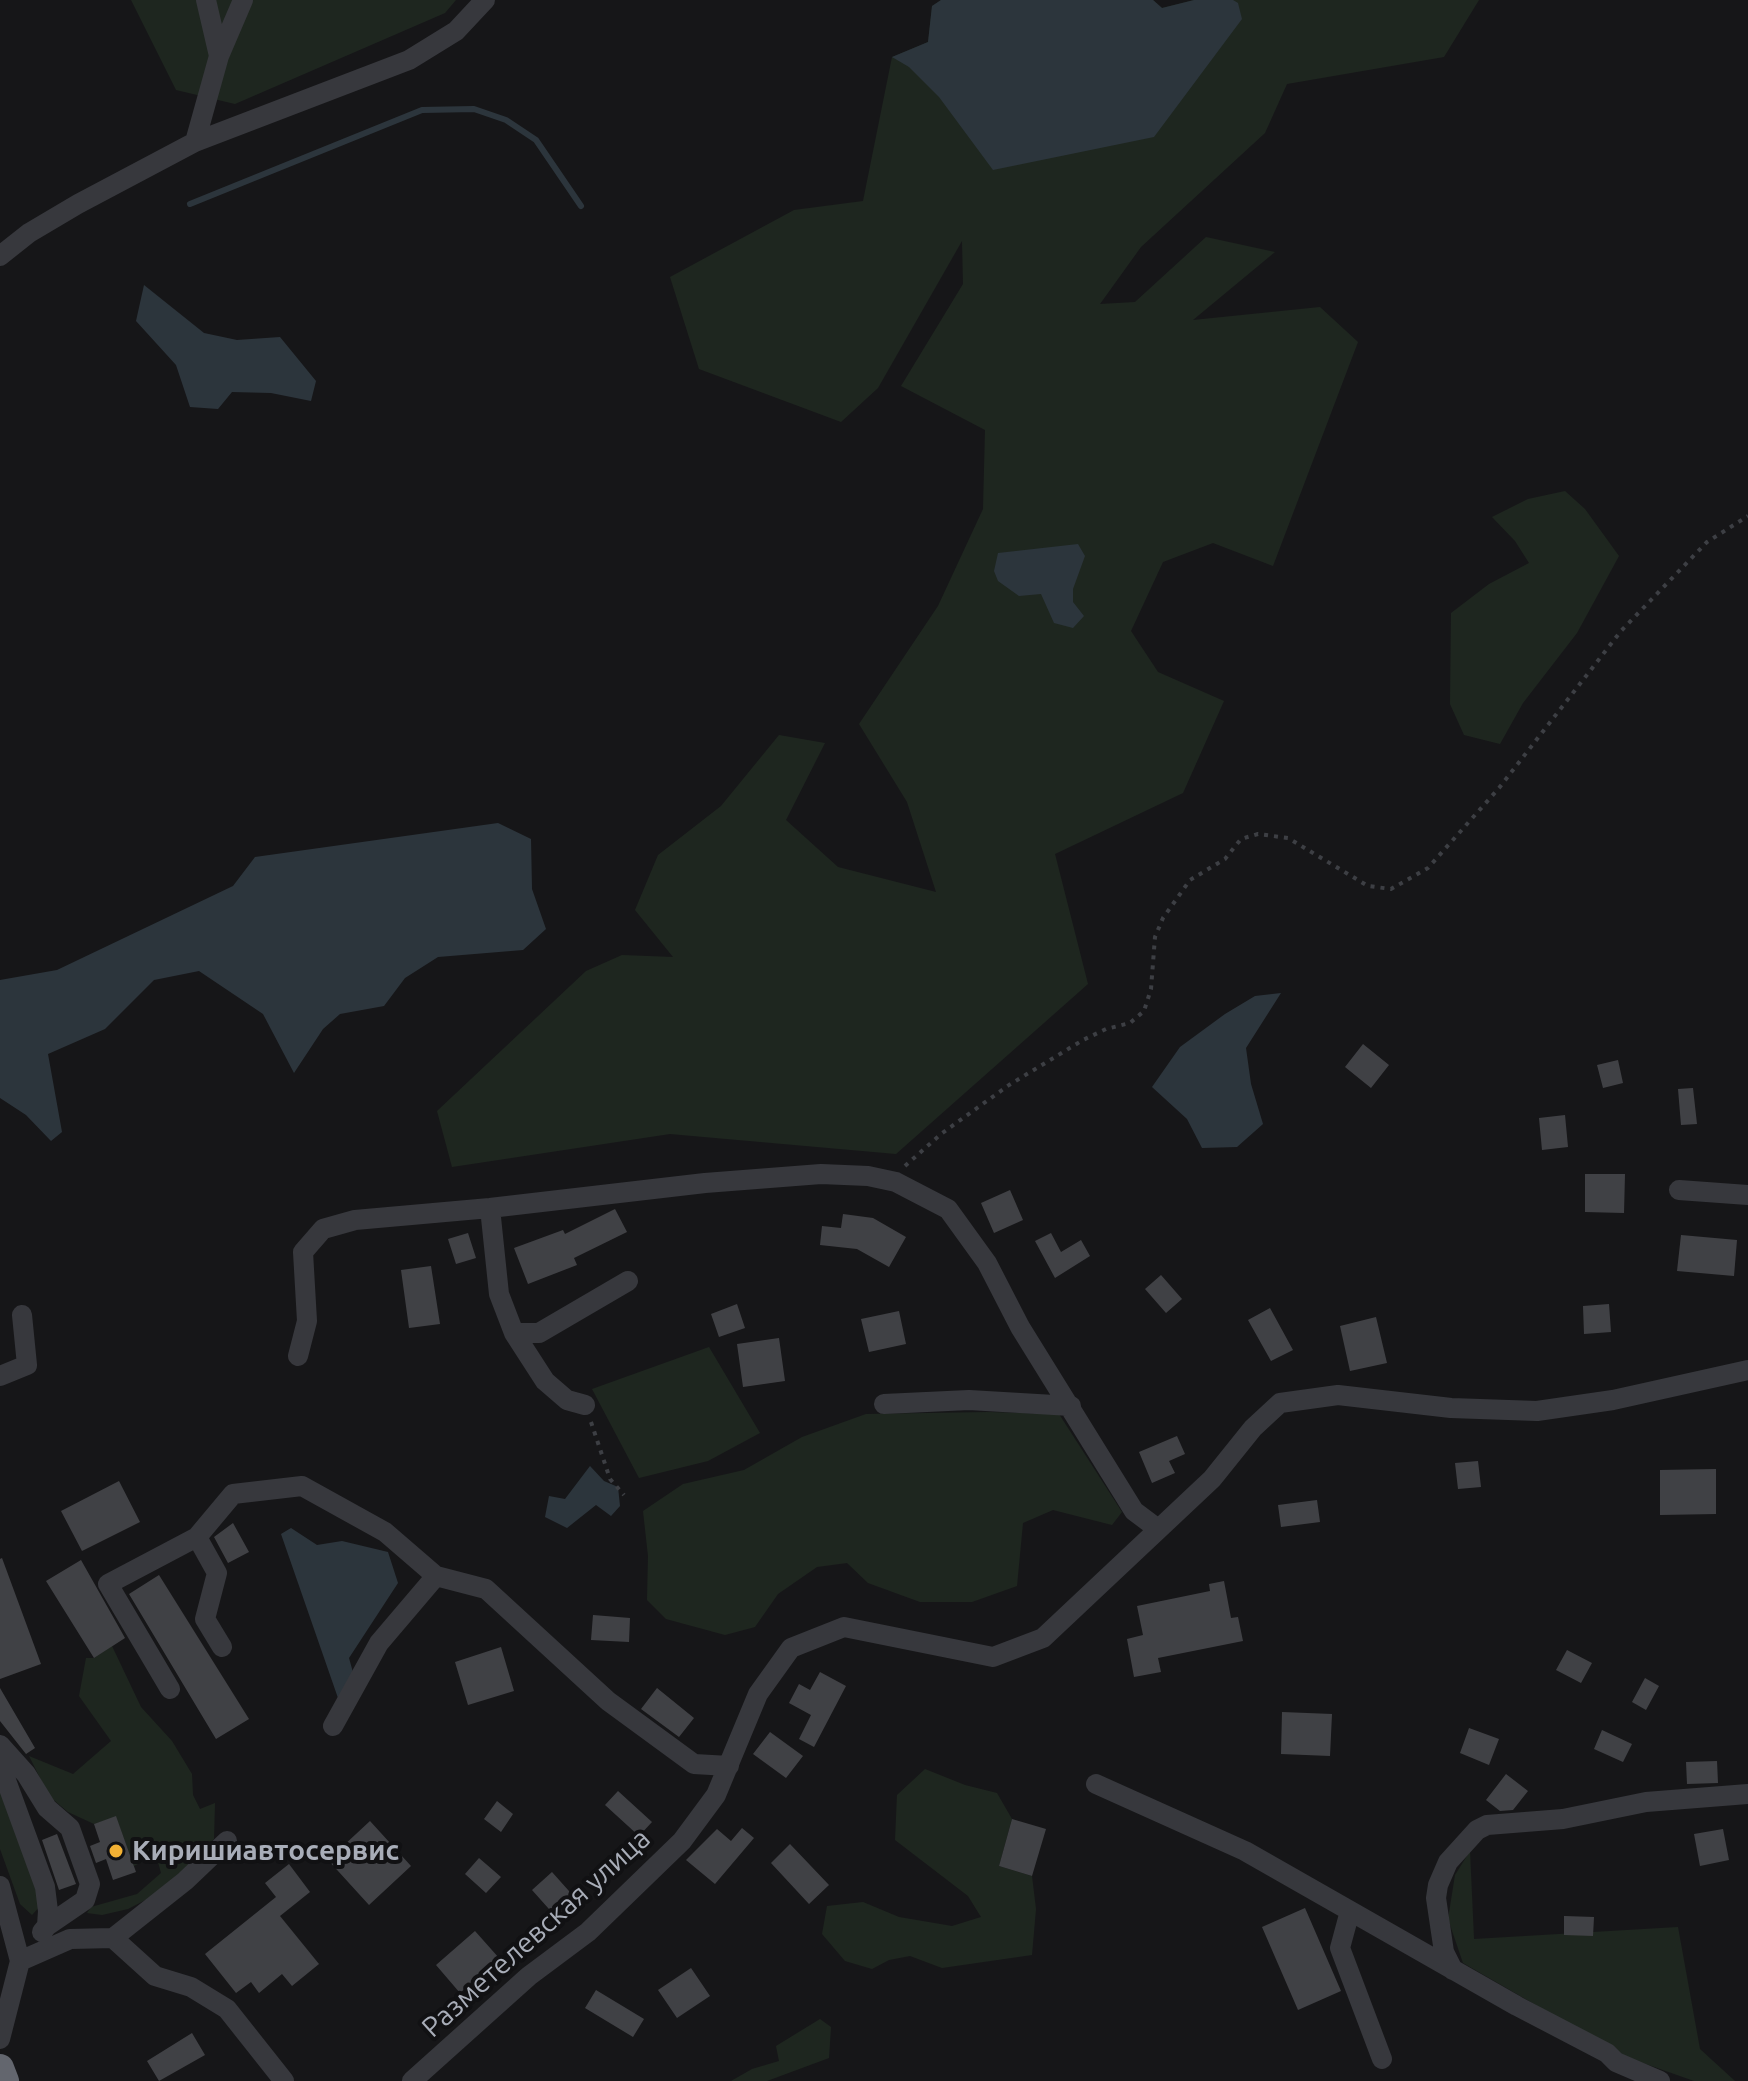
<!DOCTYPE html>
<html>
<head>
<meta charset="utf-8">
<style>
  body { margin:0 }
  canvas { display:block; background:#161618 }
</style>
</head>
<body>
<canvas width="1748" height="2081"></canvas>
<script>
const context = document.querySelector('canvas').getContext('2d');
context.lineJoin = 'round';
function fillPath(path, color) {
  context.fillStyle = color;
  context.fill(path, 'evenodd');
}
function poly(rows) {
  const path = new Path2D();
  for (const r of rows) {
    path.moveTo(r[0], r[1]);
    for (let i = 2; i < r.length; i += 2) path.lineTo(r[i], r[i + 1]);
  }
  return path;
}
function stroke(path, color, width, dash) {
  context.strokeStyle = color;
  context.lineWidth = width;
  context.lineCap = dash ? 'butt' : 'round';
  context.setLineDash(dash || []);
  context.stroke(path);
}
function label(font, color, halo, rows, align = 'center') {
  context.font = font + ' Ubuntu,sans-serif';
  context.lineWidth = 8;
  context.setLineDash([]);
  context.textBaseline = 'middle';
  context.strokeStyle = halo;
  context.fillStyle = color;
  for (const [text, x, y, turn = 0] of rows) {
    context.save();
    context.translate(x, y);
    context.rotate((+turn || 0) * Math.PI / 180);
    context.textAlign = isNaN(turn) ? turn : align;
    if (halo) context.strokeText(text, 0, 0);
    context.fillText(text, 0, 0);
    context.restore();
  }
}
fillPath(poly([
  [131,0,456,0,445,13,235,104,176,90],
  [941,0,1153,0,1162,8,1194,0,1479,0,1444,57,1287,84,1265,133,1141,247,1100,304,1135,302,1206,237,1275,252,1193,320,1320,307,1358,342,1273,566,1213,543,1163,562,1131,631,1158,672,1224,701,1183,793,1055,854,1088,984,896,1154,670,1134,452,1167,437,1111,586,971,622,955,673,957,635,910,658,855,721,806,779,735,825,743,786,820,838,867,936,892,907,802,859,724,938,606,983,509,985,430,901,386,963,284,962,241,878,388,841,422,699,369,670,277,794,210,863,201,892,57,928,42,932,6],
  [1565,491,1585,509,1619,556,1577,633,1523,703,1500,744,1464,735,1450,704,1451,613,1489,584,1529,563,1515,541,1492,517,1528,499],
  [709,1347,760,1433,708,1461,639,1478,592,1389],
  [988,1412,1059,1414,1122,1512,1112,1525,1053,1510,1023,1523,1017,1586,972,1602,920,1602,868,1583,847,1563,817,1567,778,1594,755,1627,725,1635,666,1619,647,1600,648,1556,643,1511,683,1484,744,1470,802,1437,866,1414],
  [112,1646,141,1707,172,1741,192,1774,193,1795,200,1809,215,1803,214,1839,191,1866,159,1893,128,1909,102,1915,87,1913,91,1907,137,1894,161,1873,156,1855,134,1866,116,1817,94,1824,68,1812,49,1796,29,1756,73,1774,111,1741,79,1696,86,1658,94,1658],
  [925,1769,965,1785,997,1793,1012,1819,999,1866,1032,1876,1036,1909,1032,1955,942,1968,910,1956,889,1960,872,1969,845,1961,822,1934,827,1906,863,1902,899,1917,952,1926,981,1917,968,1896,895,1840,897,1795],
  [0,1789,42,1904,32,1915,20,1904,0,1849],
  [1470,1851,1474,1939,1678,1927,1700,2049,1735,2081,1694,2081,1626,2057,1463,1963,1448,1919,1455,1875],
  [820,2019,831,2027,829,2058,767,2081,731,2081,752,2069,779,2061,776,2046]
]), '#1e261f');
fillPath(poly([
  [941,0,1153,0,1162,8,1194,0,1233,0,1238,3,1242,19,1154,137,993,170,939,97,909,67,892,57,928,42,932,6],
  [144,285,204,333,237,340,280,337,316,381,311,401,271,393,232,392,218,409,190,407,176,365,136,321],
  [1078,544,1085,556,1073,589,1073,602,1084,616,1073,628,1054,623,1041,594,1019,596,998,581,994,571,998,553],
  [498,823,531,839,532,889,546,929,523,950,438,957,405,978,384,1006,340,1014,323,1029,294,1073,263,1014,199,971,154,980,105,1029,48,1054,62,1132,51,1141,26,1115,0,1098,0,980,57,970,233,886,255,857],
  [1281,993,1246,1048,1251,1084,1263,1124,1237,1147,1202,1148,1187,1119,1152,1087,1180,1047,1225,1014,1255,996],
  [590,1466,604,1481,618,1487,620,1506,611,1516,596,1505,567,1528,545,1517,549,1496,565,1499],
  [291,1528,317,1545,342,1541,388,1552,398,1583,349,1658,354,1676,338,1698,281,1534]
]), '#2c353c');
stroke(poly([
  [190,204,422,110,474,109,506,120,536,140,581,206]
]), '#2c353c', 6);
fillPath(poly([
  [1363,1044,1389,1065,1371,1088,1345,1067],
  [1618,1060,1623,1083,1603,1088,1597,1065],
  [1693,1088,1697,1124,1681,1125,1678,1089],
  [1565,1115,1568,1147,1542,1150,1539,1118],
  [1585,1174,1625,1174,1624,1213,1585,1212],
  [1010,1190,1023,1220,994,1233,981,1203],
  [615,1209,627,1232,574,1258,577,1265,528,1284,514,1248,563,1230,565,1234],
  [843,1214,873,1218,906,1237,889,1267,857,1249,820,1245,822,1226,841,1228],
  [468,1233,476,1258,456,1264,448,1239],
  [1051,1233,1061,1252,1081,1240,1090,1256,1055,1278,1035,1241],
  [1681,1235,1737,1240,1734,1276,1677,1271],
  [431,1266,440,1324,409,1328,401,1270],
  [1161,1275,1182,1299,1166,1313,1145,1289],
  [737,1304,745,1328,719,1337,711,1314],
  [1609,1304,1611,1332,1584,1334,1583,1306],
  [1270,1308,1293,1350,1271,1361,1248,1320],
  [899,1311,906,1344,869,1352,861,1319],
  [1376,1317,1387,1363,1350,1371,1340,1326],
  [779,1338,785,1381,743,1387,737,1344],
  [1177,1436,1185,1454,1169,1461,1175,1473,1152,1483,1139,1452],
  [1478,1461,1481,1487,1458,1489,1455,1463],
  [1716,1469,1716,1514,1660,1515,1660,1470],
  [119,1481,140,1522,82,1551,61,1511],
  [1317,1500,1320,1522,1281,1527,1278,1505],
  [233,1523,249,1552,228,1563,214,1537],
  [2,1558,41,1664,0,1679,0,1559],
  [81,1560,125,1638,94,1658,46,1581],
  [159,1575,249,1719,216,1739,129,1594],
  [1224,1581,1231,1618,1238,1617,1243,1641,1158,1658,1161,1672,1134,1677,1127,1639,1143,1635,1137,1606,1210,1591,1209,1584],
  [593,1615,630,1618,629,1642,591,1640],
  [501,1647,514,1691,468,1705,455,1662],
  [1567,1650,1592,1663,1581,1683,1556,1670],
  [820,1672,846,1686,814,1747,799,1739,811,1715,789,1703,799,1684,810,1690],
  [1645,1678,1659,1686,1646,1710,1632,1702],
  [0,1688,35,1748,26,1754,0,1721],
  [657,1688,694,1718,679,1737,641,1709],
  [1282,1712,1332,1714,1330,1756,1281,1754],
  [1469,1728,1499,1739,1489,1765,1460,1753],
  [1602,1730,1632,1744,1623,1762,1594,1749],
  [770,1732,803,1756,786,1778,753,1754],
  [1717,1761,1718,1783,1687,1784,1686,1762],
  [1506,1774,1528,1791,1513,1810,1500,1811,1486,1800],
  [618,1791,652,1822,639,1836,605,1805],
  [497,1801,513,1814,501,1832,484,1819],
  [116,1816,136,1872,113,1880,106,1859,96,1863,90,1846,100,1842,94,1824],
  [1012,1819,1046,1829,1032,1876,999,1866],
  [370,1821,411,1866,369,1905,328,1860],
  [742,1828,754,1838,715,1884,686,1860,717,1829,731,1841],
  [1723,1829,1729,1860,1700,1866,1694,1834],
  [57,1834,76,1884,59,1890,42,1840],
  [790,1844,829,1885,809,1904,771,1863],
  [479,1858,501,1877,486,1893,465,1874],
  [289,1864,310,1892,280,1916,319,1964,292,1986,282,1974,259,1993,251,1982,236,1993,205,1954,276,1897,265,1883],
  [552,1872,577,1900,557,1918,532,1890],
  [1305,1908,1341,1991,1298,2010,1262,1927],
  [1564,1916,1594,1917,1593,1936,1564,1935],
  [475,1931,499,1958,460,1993,436,1965],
  [691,1968,710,1996,677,2018,658,1990],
  [596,1990,644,2019,633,2037,585,2008],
  [192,2033,205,2055,159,2081,147,2061]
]), '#404145');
stroke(poly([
  [905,1166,941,1134,1009,1085,1083,1040,1106,1029,1130,1023,1144,1011,1151,989,1155,937,1163,918,1190,880,1225,859,1241,839,1258,834,1288,838,1368,886,1391,889,1428,868,1499,788,1621,631,1707,542,1748,516],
  [591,1422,610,1479,624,1495]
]), '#3d3f44', 4, [4, 6]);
stroke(poly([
  [206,0,219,56],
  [195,142,219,56,243,0],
  [0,256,29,233,78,204,195,142,409,60,456,31,485,0],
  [1679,1190,1748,1195],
  [490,1208,499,1294,514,1333,545,1381,567,1400,585,1405],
  [514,1333,539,1333,628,1281],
  [298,1356,307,1321,303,1252,323,1229,355,1220,490,1208,705,1183,821,1174,868,1176,896,1182,948,1209,987,1263,1020,1327,1134,1511,1158,1529],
  [0,1376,27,1365,22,1315],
  [884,1404,969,1400,1071,1406],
  [197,1537,217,1573,205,1619,222,1647],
  [170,1689,108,1584,197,1537,233,1494,302,1486,385,1532,436,1576,486,1589,608,1701,694,1764,729,1766],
  [333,1726,379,1643,436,1576],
  [0,1745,26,1774,47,1808,70,1828,90,1884,85,1900,47,1926],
  [0,1764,45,1887,48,1911,47,1926,42,1932],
  [1096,1784,1245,1851,1517,2006,1607,2053,1616,2062,1660,2081],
  [0,1886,20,1961,0,2039],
  [1350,1911,1340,1948,1382,2059],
  [113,1938,185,1881,227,1841],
  [20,1961,70,1939,113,1938,155,1976,191,1987,227,2009,284,2081],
  [1453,1970,1444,1952,1436,1898,1438,1885,1448,1862,1477,1830,1487,1825,1563,1819,1646,1802,1748,1794],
  [412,2081,529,1976,588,1932,682,1841,716,1795,758,1694,791,1648,844,1627,993,1657,1043,1638,1212,1479,1253,1428,1280,1403,1338,1395,1451,1408,1537,1411,1613,1400,1748,1370]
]), '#37383d', 20);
stroke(poly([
  [0,2068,5,2081]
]), '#63666e', 28);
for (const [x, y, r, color] of [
  [116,1851,8,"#f2b134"]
]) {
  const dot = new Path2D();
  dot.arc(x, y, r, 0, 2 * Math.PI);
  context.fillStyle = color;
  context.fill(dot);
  stroke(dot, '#111113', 3);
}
label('bold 28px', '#a8adb8', '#111113', [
  ["Киришиавтосервис",132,1851]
], 'left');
label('28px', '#a8adb8', '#111113', [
  ["Разметелевская улица",536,1933,-42]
]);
</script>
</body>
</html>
